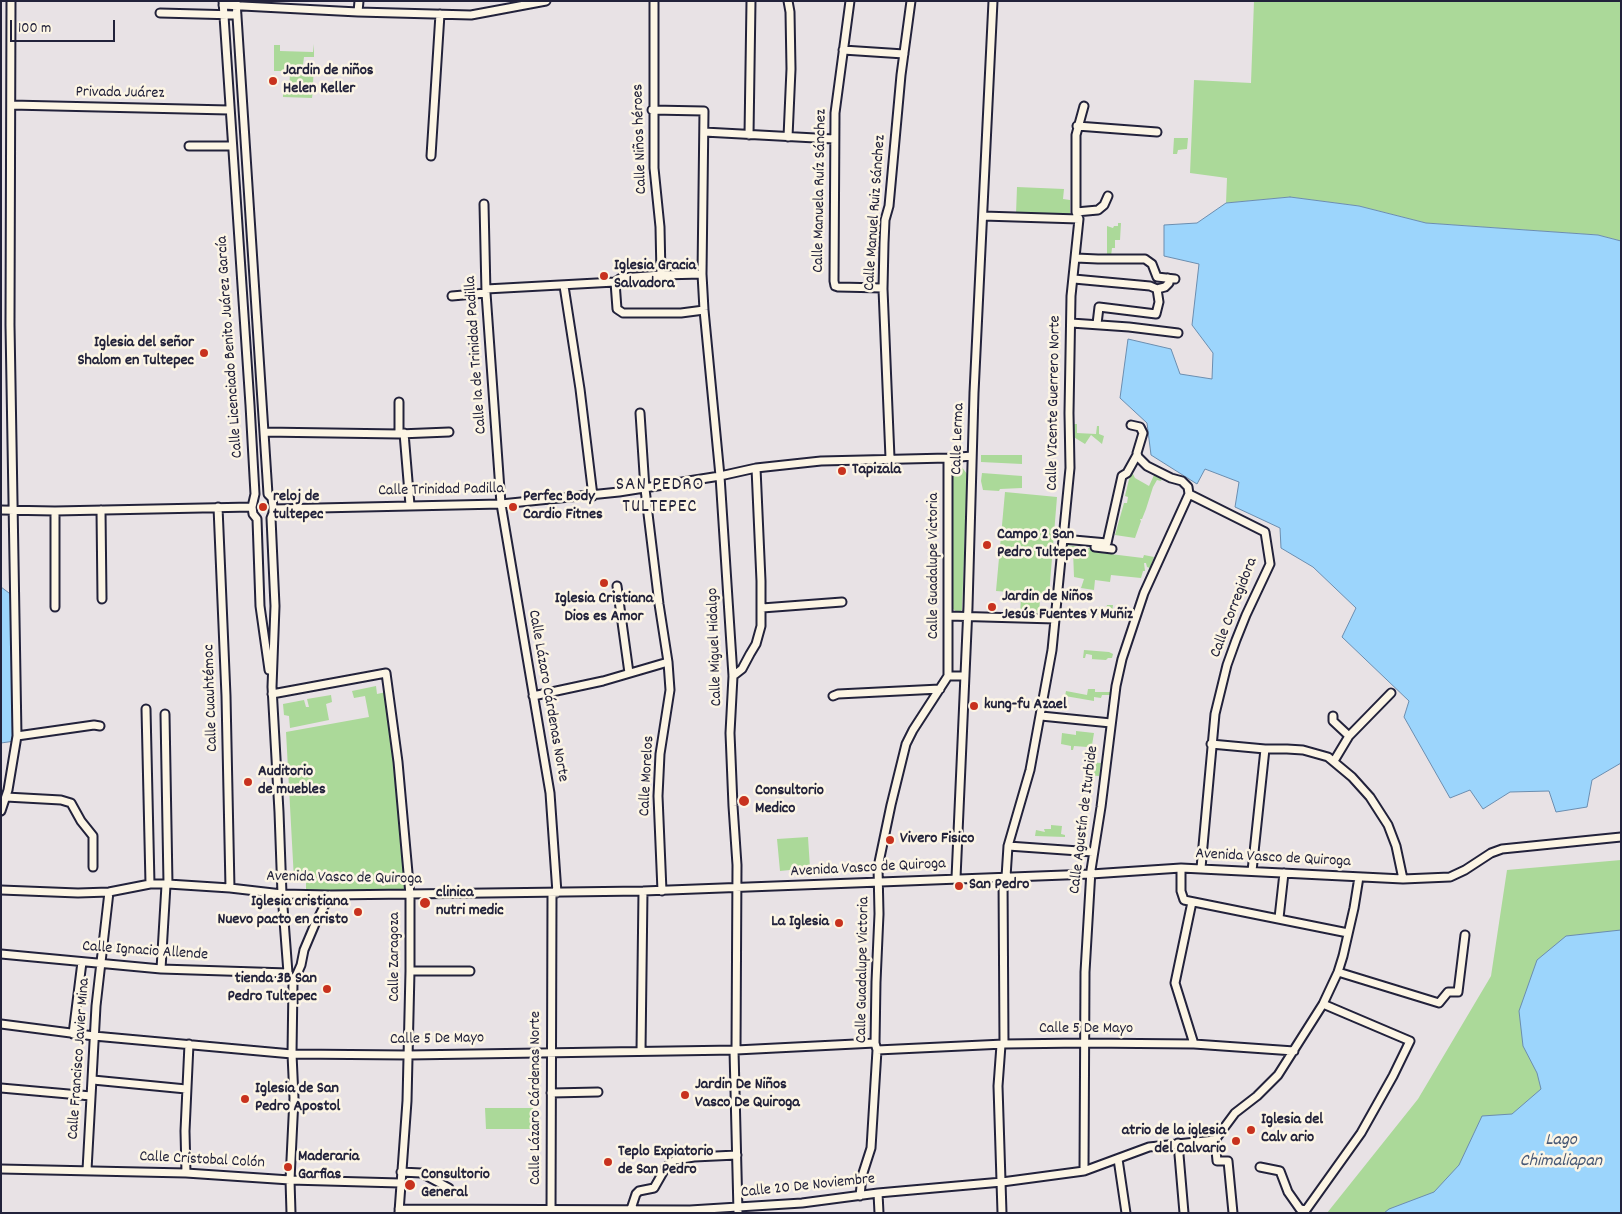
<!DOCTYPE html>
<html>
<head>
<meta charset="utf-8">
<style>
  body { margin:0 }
  #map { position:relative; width:1622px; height:1214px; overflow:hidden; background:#e8e2e5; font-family:Dekko,sans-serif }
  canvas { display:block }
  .frame { position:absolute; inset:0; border:2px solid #22223b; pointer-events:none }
  .scale { position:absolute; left:10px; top:20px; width:105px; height:22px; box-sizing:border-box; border:2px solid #22223b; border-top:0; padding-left:6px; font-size:15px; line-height:18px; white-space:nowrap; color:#22223b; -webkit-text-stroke:4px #fcf5e5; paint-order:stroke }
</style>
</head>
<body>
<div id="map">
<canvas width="1622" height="1214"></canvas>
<div class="frame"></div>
<div class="scale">100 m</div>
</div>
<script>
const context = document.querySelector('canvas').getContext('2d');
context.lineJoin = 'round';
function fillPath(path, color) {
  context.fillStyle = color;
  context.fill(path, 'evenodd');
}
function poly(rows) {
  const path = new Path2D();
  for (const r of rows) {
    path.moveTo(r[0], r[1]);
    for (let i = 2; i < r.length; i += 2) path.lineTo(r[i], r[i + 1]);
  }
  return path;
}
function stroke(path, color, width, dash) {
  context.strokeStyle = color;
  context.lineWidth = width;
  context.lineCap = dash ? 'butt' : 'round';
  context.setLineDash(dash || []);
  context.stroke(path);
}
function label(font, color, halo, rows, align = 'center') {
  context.font = font + ' Dekko,sans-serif';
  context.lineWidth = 5;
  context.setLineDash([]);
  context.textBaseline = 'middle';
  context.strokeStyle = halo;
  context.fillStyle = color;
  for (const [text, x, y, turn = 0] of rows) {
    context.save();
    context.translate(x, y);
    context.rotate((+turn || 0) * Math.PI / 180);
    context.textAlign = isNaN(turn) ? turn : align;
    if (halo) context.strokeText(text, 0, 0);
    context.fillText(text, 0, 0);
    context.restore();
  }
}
fillPath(poly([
  [1254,1,1621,1,1621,241,1598,235,1426,223,1359,206,1290,197,1226,203,1227,178,1190,173,1194,80,1251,83],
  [314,44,314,57,304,57,303,65,314,66,313,83,307,83,307,88,313,89,312,98,283,97,283,90,289,90,290,73,292,72,293,65,285,65,285,72,283,71,274,71,274,45,280,45,280,51,313,52],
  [1174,138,1188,138,1187,149,1178,150,1177,154,1173,154],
  [1017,187,1064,189,1063,199,1070,200,1070,215,1016,214],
  [1118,223,1121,223,1120,240,1115,240,1115,248,1112,248,1111,256,1107,255,1107,226,1113,228,1114,226,1118,226],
  [1072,424,1077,424,1077,433,1096,434,1097,426,1099,426,1099,434,1104,436,1102,444,1091,435,1085,444,1072,436],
  [981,455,1022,455,1022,464,981,462],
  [955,463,961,466,967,474,962,610,958,613,953,609,952,573,952,464],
  [1135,464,1132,472,1135,478,1149,486,1155,473,1162,478,1161,481,1157,480,1153,487,1146,509,1142,519,1140,519,1141,521,1135,538,1115,535,1124,503,1127,503,1128,497,1125,496,1131,471],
  [982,473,1022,476,1022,488,1000,489,999,491,983,490,981,481],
  [1005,492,1057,497,1049,595,996,591],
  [1067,545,1102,550,1102,553,1143,558,1144,555,1154,557,1150,568,1147,567,1146,563,1144,563,1145,571,1143,571,1141,578,1111,575,1110,582,1095,580,1094,590,1081,588,1084,579,1074,577,1073,551,1067,549],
  [1021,597,1040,598,1039,616,1020,615],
  [1107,605,1113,605,1112,614,1099,612,1098,615,1078,613,1078,610,1095,612,1096,608,1099,608,1100,607,1106,609],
  [1084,650,1109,652,1113,654,1112,658,1108,658,1106,660,1090,659,1092,659,1092,655,1087,654,1086,654,1085,658,1083,658],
  [376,686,377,694,386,692,407,891,306,890,306,879,294,880,286,732,369,717,365,696,354,698,352,691],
  [1088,689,1095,689,1095,692,1110,692,1110,695,1102,695,1101,698,1094,697,1094,701,1065,696,1066,691,1087,695],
  [331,695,332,702,326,704,329,720,290,728,289,716,284,715,283,704,304,700,306,707,309,707,307,699],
  [1076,731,1094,733,1091,751,1087,750,1087,747,1074,746,1073,750,1071,750,1071,746,1061,744,1062,733,1076,735],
  [1087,762,1101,763,1099,776,1087,775],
  [1051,825,1062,826,1061,834,1065,835,1065,837,1035,836,1036,830,1045,832,1044,829,1051,829],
  [808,837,810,868,780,871,777,839],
  [1621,860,1621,1213,1327,1213,1418,1099,1491,976,1507,870],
  [485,1108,533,1108,533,1129,486,1129]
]), '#abd999');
const water = poly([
  [1290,197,1359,206,1426,223,1598,235,1621,241,1621,763,1592,780,1587,807,1556,812,1549,791,1510,792,1483,809,1470,790,1450,798,1404,717,1409,701,1342,637,1356,608,1313,567,1281,548,1280,528,1235,507,1239,482,1205,469,1197,484,1151,455,1147,423,1120,398,1128,339,1171,349,1180,374,1212,379,1213,353,1192,325,1199,264,1164,256,1164,225,1197,223,1226,203,1290,197],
  [1,587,13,596,15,741,1,743,1,587],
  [1621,930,1621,1213,1384,1213,1389,1209,1434,1192,1459,1165,1482,1116,1512,1114,1541,1089,1537,1073,1523,1046,1519,1011,1537,960,1566,936,1621,930]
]);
fillPath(water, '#9cd5fc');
stroke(water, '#6b8daf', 1);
const minor = poly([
  [223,1,250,405,255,494,252,507,253,514,257,519,260,606,269,670],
  [236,1,268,494,272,498,273,507,273,513,271,518,275,606,272,687,279,812,282,894,288,973,293,983,292,1054,294,1098,290,1180,291,1213],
  [654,1,654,168,660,227,661,275],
  [850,1,835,113,834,281,835,286,838,287,883,288],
  [223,5,358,12,471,15,546,1],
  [358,12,359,1],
  [160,13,237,15],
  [843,50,904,54],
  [11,105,229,110],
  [652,110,704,111,702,274,704,310,720,476,733,676,730,733,733,806,737,865,736,1050],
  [1077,126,1157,132],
  [704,132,834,139],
  [749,135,751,1],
  [788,137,791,69,790,12,788,1],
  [189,146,232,146],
  [431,156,440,14],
  [484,204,486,293,501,504,550,793,557,893],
  [1076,212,1098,210,1104,205,1108,196],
  [983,216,1079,219],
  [1076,258,1098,259,1145,259,1152,264,1157,277,1175,279],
  [1074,279,1150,286,1157,289,1159,302,1156,314,1099,307,1097,324],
  [615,282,617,309,623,313,681,313,704,310],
  [564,286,580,389,593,496],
  [486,289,615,282,621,278,661,275,702,274],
  [1157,289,1165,287,1169,283,1168,278],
  [452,296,486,293],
  [1071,323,1129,327,1178,333],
  [399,402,399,434],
  [640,413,645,489,659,604,668,662,670,690,660,754,658,796,662,891],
  [264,432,399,434,449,432],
  [404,433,410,505],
  [890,458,883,289,884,243,885,220,889,206,901,75,911,1],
  [1189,494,1265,532,1270,564,1246,615,1236,640,1227,665,1215,714,1201,868],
  [218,507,226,696,230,888],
  [273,509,501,504,619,492,720,476,756,468,821,461,948,458,972,456],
  [1,510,55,511,252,507],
  [101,510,102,599],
  [55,511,55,607],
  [1063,539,1107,543,1122,476,1127,473,1137,455],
  [1095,547,1112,549],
  [617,586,629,673],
  [762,608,842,602],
  [949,616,1055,619],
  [733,676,742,669,750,654,756,644,761,626,761,581,756,468],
  [948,676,965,676],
  [272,694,386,673,398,762,410,895,410,971,407,1101,399,1212],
  [533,696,603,681,668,662],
  [833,696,838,694,940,689],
  [146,709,150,884],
  [165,714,168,884],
  [1041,716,1111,723],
  [1333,716,1333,721,1349,736],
  [17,736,94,725,100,726],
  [1211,744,1265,749],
  [1334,761,1349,736,1391,693],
  [6,797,61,800,71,803,81,821,93,836,93,867],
  [1,811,8,790,17,736,10,325,11,1],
  [1008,846,1093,852],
  [1181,868,1181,891,1184,900,1348,933],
  [1252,871,1265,749,1287,749,1303,750,1328,757,1352,777,1370,797,1388,825,1396,846,1403,879],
  [1003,877,1004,1044],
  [1006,877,1008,846,1030,770,1052,650,1070,468,1069,413,1071,296,1079,219,1076,212,1076,135,1084,106],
  [956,878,968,607,974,393,993,1],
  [1,890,78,893,109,892,150,884,168,884,230,888,282,894,330,895,643,891,1091,874,1181,868,1403,879,1450,877,1465,870,1491,853,1502,849,1621,837],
  [1192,902,1175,983,1194,1044],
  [1279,918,1284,873],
  [1,954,161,969,288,973],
  [161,969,166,885],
  [410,971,470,971],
  [1338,972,1439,1003,1448,992,1458,992,1465,935],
  [293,983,301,965,304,950,315,924,330,895],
  [1,1024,94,1036,292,1054,408,1055,736,1050,875,1043],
  [73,1034,82,962],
  [1001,1045,998,1086,1002,1213],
  [734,1050,738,1212],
  [877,1050,1004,1044,1084,1043,1194,1044,1294,1051],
  [641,1051,643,891],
  [93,1080,186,1089],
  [1,1088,91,1096],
  [551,1093,598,1092],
  [1178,1143,1184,1213],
  [1118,1159,1126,1213],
  [1260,1167,1280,1171,1288,1192,1300,1209,1306,1210,1361,1133,1393,1076,1410,1041,1323,1004],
  [1,1169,186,1173,290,1180,400,1183],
  [87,1170,96,1006,109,892],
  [1084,1171,1085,972,1091,870,1101,807,1116,686,1122,659,1144,593,1189,494,1188,487,1182,481,1171,478,1147,466,1138,457,1137,453,1143,433,1140,427,1131,425],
  [401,1172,421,1173,449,1188],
  [186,1173,185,1131,189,1044],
  [878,1193,879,1213],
  [860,1196,862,1176,871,1148,877,1050,875,1043,876,982,879,914,878,867,891,805,906,744,913,730,948,676,948,458],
  [399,1209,690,1210,802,1203,878,1193,1002,1182,1084,1171,1149,1147,1215,1140],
  [631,1209,636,1194,639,1191,654,1188,666,1167,675,1160,694,1157,737,1155],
  [551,1213,552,893],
  [1233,1213,1228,1161,1217,1161,1215,1140,1235,1113,1257,1096,1278,1075,1323,1004,1338,972,1343,956,1354,908,1359,877]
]);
stroke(minor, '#22223b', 11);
stroke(minor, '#fcf5e5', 7);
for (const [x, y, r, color] of [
  [273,81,5,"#c8321e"],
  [604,276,5,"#c8321e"],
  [204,353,5,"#c8321e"],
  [842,471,5,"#c8321e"],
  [263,507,5,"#c8321e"],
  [513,507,5,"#c8321e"],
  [987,545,5,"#c8321e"],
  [604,583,5,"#c8321e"],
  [992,607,5,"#c8321e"],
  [974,706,5,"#c8321e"],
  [248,782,5,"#c8321e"],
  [744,801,6,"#c8321e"],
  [890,840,5,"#c8321e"],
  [959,886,5,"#c8321e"],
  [425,903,6,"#c8321e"],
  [358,912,5,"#c8321e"],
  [839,923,5,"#c8321e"],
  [327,989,5,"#c8321e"],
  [685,1095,5,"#c8321e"],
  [245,1099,5,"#c8321e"],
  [1251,1130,5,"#c8321e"],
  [1236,1141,5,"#c8321e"],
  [608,1162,5,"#c8321e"],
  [288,1167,5,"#c8321e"],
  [410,1185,6,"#c8321e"]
]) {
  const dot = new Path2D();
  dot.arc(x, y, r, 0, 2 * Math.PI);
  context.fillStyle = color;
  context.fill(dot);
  stroke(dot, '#fcf5e5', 2);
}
label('bold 16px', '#22223b', '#fcf5e5', [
  ["Jardin de niños",283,72],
  ["Helen Keller",283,90],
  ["Iglesia Gracia",614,267],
  ["Salvadora",614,285],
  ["Iglesia del señor",194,344,"right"],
  ["Shalom en Tultepec",194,362,"right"],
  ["Tapizala",852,471],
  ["reloj de",273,498],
  ["tultepec",273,516],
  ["Perfec Body",523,498],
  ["Cardio Fitnes",523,516],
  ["Campo 2 San",997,536],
  ["Pedro Tultepec",997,554],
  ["Jardin de Niños",1002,598],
  ["Jesús Fuentes Y Muñiz",1002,616],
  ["Iglesia Cristiana",604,600,"center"],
  ["Dios es Amor",604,618,"center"],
  ["kung-fu Azael",984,706],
  ["Auditorio",258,773],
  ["de muebles",258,791],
  ["Consultorio",755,792],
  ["Medico",755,810],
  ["Vivero Fisico",900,840],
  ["San Pedro",969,886],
  ["clinica",436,894],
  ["nutri medic",436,912],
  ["Iglesia cristiana",348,903,"right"],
  ["Nuevo pacto en cristo",348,921,"right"],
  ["La Iglesia",829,923,"right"],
  ["tienda 3B San",317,980,"right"],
  ["Pedro Tultepec",317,998,"right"],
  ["Jardin De Niños",695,1086],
  ["Vasco De Quiroga",695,1104],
  ["Iglesia de San",255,1090],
  ["Pedro Apostol",255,1108],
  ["Iglesia del",1261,1121],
  ["Calv ario",1261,1139],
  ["atrio de la iglesia",1226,1132,"right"],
  ["del Calvario",1226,1150,"right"],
  ["Teplo Expiatorio",618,1153],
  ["de San Pedro",618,1171],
  ["Maderaria",298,1158],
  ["Garfias",298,1176],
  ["Consultorio",421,1176],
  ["General",421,1194]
], 'left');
label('16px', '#22223b', '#fcf5e5', [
  ["Privada Juárez",120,94,1],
  ["Calle Niños héroes",641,139,-92],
  ["Calle Manuela Ruíz Sánchez",821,191,-89],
  ["Calle Manuel Ruiz Sánchez",876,213,-86],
  ["Calle Licenciado Benito Juárez García",231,347,-94],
  ["Calle 1a de Trinidad Padilla",477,355,-94],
  ["Calle VIcente Guerrero Norte",1055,403,-89],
  ["Calle Lerma",959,439,-88],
  ["Calle Trinidad Padilla",441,491,-1],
  ["Calle Guadalupe Victoria",935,566,-90],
  ["Calle Corregidora",1235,608,-69],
  ["Calle Miguel Hidalgo",716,647,-92],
  ["Calle Lázaro Cárdenas Norte",547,696,80],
  ["Calle Cuauhtémoc",212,698,-92],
  ["Calle Morelos",648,776,-87],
  ["Calle Agustín de Iturbide",1085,820,-83],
  ["Avenida Vasco de Quiroga",1273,859,3],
  ["Avenida Vasco de Quiroga",868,869,-3],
  ["Avenida Vasco de Quiroga",344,879,1],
  ["Calle Ignacio Allende",145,952,4],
  ["Calle Zaragoza",396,957,-90],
  ["Calle Guadalupe Victoria",864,970,-89],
  ["Calle 5 De Mayo",1086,1030],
  ["Calle 5 De Mayo",437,1040,-1],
  ["Calle Francisco Javier Mina",80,1059,-86],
  ["Calle Lázaro Cárdenas Norte",537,1098,-90],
  ["Calle Cristobal Colón",202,1161,3],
  ["Calle 20 De Noviembre",808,1187,-6]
]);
label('italic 18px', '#475875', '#fcf5e5', [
  ["Lago",1561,1142],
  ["Chimaliapan",1561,1163]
]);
context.letterSpacing = '1px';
label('19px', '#22223b', '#fcf5e5', [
  ["SAN PEDRO",660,486],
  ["TULTEPEC",660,508]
]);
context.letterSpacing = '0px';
</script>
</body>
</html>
